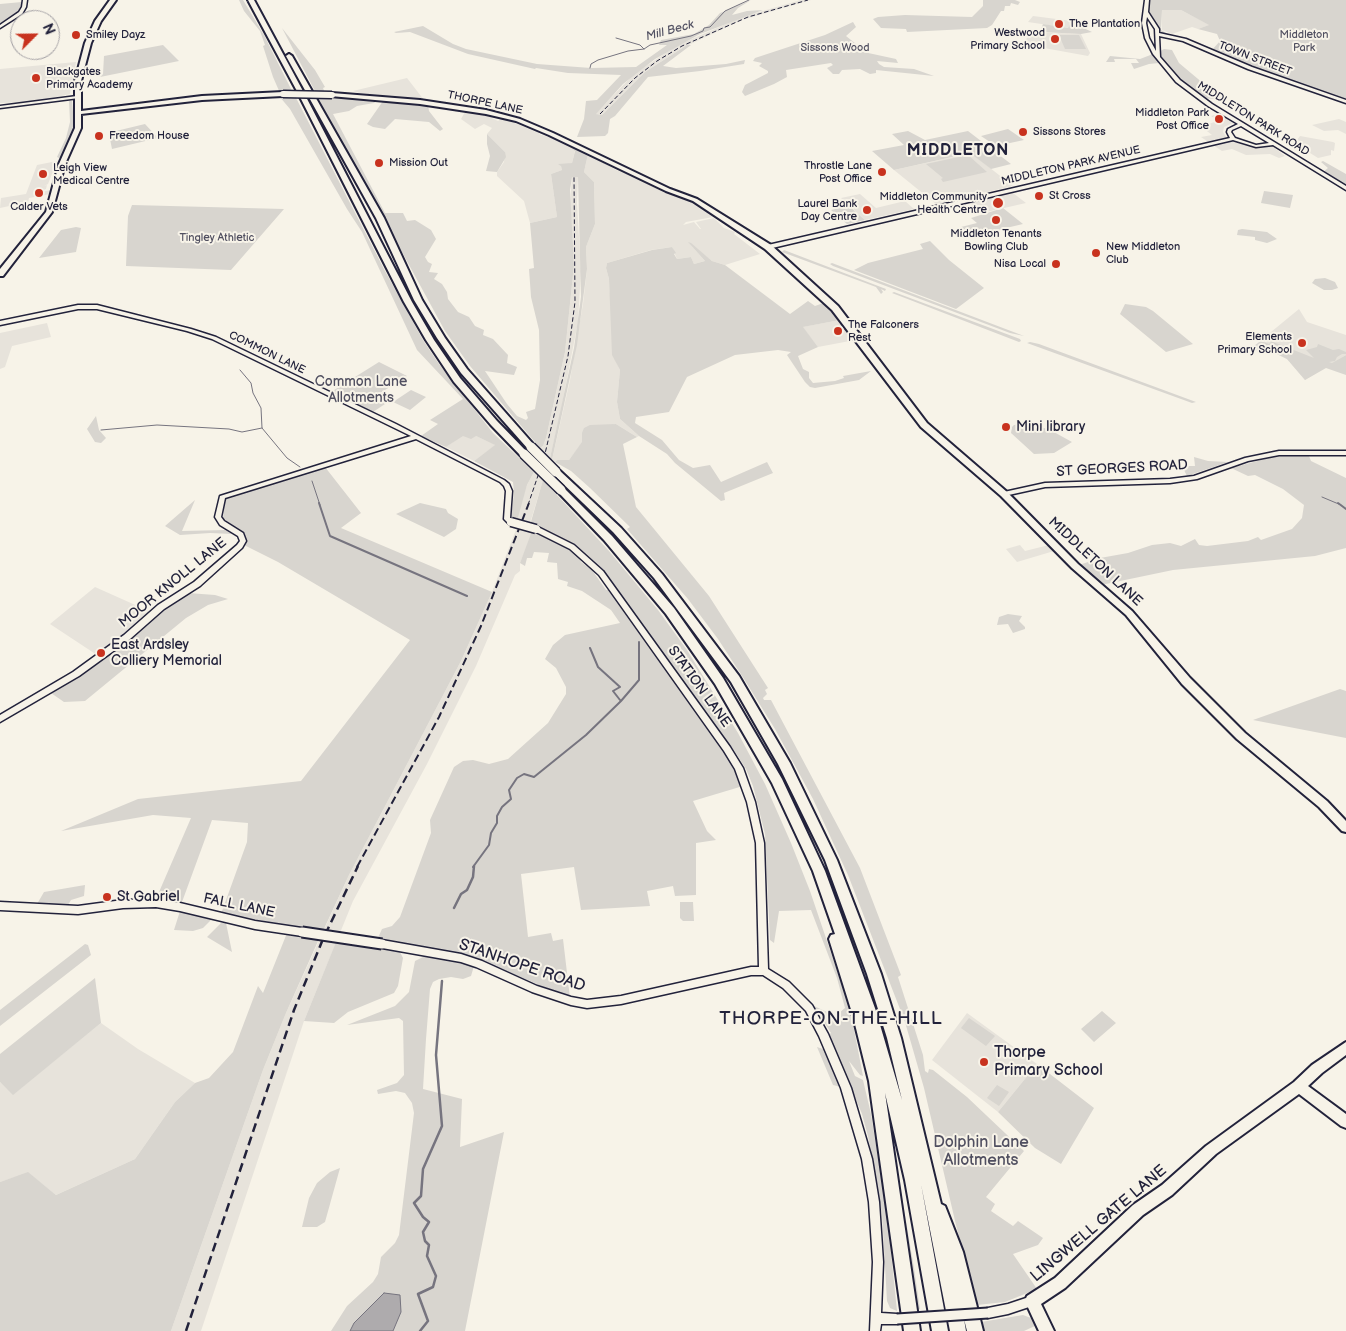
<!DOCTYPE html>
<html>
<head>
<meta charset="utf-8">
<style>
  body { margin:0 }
  #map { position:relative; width:1346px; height:1331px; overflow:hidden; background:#f7f3e8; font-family:"Balsamiq Sans",sans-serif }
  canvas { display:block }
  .north { position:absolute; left:10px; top:10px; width:50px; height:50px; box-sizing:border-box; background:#f7f3e8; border:1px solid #a29fa3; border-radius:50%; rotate:67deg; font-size:14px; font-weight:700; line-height:20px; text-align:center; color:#22223b }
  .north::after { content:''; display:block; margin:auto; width:18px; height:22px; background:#c8321e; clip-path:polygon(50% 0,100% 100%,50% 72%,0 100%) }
</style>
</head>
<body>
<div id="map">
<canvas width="1346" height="1331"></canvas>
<div class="north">N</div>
</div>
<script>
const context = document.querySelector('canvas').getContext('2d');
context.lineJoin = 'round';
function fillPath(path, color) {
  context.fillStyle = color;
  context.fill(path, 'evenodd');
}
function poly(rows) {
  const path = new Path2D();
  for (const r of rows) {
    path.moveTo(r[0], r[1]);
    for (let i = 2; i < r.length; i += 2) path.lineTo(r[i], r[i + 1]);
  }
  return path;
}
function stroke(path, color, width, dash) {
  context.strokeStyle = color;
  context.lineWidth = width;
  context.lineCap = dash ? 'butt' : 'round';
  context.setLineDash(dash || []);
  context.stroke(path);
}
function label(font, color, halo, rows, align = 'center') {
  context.font = font + ' "Balsamiq Sans",sans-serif';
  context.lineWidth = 4;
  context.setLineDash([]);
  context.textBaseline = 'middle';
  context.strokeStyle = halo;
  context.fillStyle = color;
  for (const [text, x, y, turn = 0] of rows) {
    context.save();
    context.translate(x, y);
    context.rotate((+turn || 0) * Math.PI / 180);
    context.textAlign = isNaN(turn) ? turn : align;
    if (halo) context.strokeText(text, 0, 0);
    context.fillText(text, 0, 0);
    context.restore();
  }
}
fillPath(poly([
  [801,0,811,0,742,20,682,48,645,72,602,115,595,114,634,74,678,45,742,17],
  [1162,10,1181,10,1210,25,1198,29,1192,27,1172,34,1162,30],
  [1033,16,1072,21,1068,28,1028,22],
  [1032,32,1081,34,1090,53,1088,56,1022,44],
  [76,62,70,94,35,102,0,103,0,69],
  [407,78,424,100,359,93,353,91],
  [465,112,483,114,498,121,503,118,510,121,539,133,539,134,566,143,575,150,572,163,561,166,562,170,551,174,557,217,530,223,524,201,497,176,497,172,504,162,505,152,487,134,492,128,484,124,475,129,461,119],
  [1218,114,1233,123,1224,127,1223,132,1227,138,1233,142,1255,147,1272,146,1285,156,1279,158,1270,154,1246,155,1232,149,1222,151,1201,137,1212,135,1203,128,1205,125,1218,121,1211,116],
  [1339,119,1346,122,1346,134,1338,130,1324,131,1312,125],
  [1300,136,1333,142,1335,143,1334,151,1331,150,1331,155,1318,158,1291,141,1297,140],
  [971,153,1013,186,936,204,894,170],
  [588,154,616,170,640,179,668,193,696,203,713,217,686,222,683,225,694,222,700,229,701,229,696,222,714,218,724,228,735,232,734,234,760,254,725,265,712,261,689,243,705,261,694,264,691,257,677,259,672,247,651,250,607,263,606,268,609,279,614,357,620,370,617,402,620,419,639,436,637,437,616,424,582,433,583,442,569,460,557,460,555,462,552,460,570,380,583,304,587,269,586,247,595,224,594,182,584,172],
  [57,161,48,184,44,186,47,185,46,189,36,193,51,190,50,194,29,198,28,202,0,208,1,198,26,194,37,165],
  [572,176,578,177,577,203,581,271,578,322,560,415,550,458,530,523,533,533,520,563,520,571,515,575,476,666,427,764,353,901,304,1021,201,1331,171,1331,263,1070,286,1013,349,875,461,661,492,592,517,527,516,517,527,485,534,472,540,448,543,446,546,438,565,352,574,265,570,203],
  [1013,193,1026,203,982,213,970,203],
  [860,194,876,208,905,201,914,209,865,220,841,198],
  [1299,309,1307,322,1346,335,1346,355,1305,380,1287,359,1275,353,1259,354,1254,346],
  [840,320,855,340,818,347,802,327],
  [47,323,51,337,12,346,5,367,0,369,0,333],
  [463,435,476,436,496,445,474,461,446,447],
  [1020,545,1025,551,1049,545,1054,551,1017,562,1006,549],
  [95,587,151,612,128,633,97,655,50,624],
  [967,1013,1037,1064,998,1112,932,1060],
  [101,1023,138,1049,195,1083,175,1102,135,1159,56,1195,28,1173,0,1182,0,1082,13,1094]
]), '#e7e3db');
fillPath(poly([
  [239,0,243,0,264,35,293,93,280,93,273,77,263,46,265,45,260,31,244,11],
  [751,0,738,8,732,15,747,11,763,10,700,34,655,59,623,84,596,114,602,115,645,72,687,45,691,45,663,66,676,68,726,64,745,60,744,64,700,71,648,77,615,116,610,119,608,133,605,136,577,137,584,119,586,101,597,100,621,75,568,73,536,68,535,69,468,54,410,32,396,33,394,32,423,26,453,44,466,49,537,64,591,68,636,67,667,45,659,45,661,40,694,34,709,25,720,13],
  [983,0,1015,0,1020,2,1018,5,1011,3,1010,6,1005,6,1004,11,1001,11,992,25,987,28,907,32,906,29,881,28,873,19,878,17,905,15,972,17,983,6],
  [1149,0,1346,0,1346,99,1250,67,1212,50,1220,41,1217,34,1198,29,1209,25,1181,10,1162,10,1161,30,1166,33,1162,33,1149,13,1147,7],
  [22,2,19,13,3,24,0,23,0,4],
  [853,22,856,27,846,36,856,44,859,51,896,59,898,63,877,61,879,64,884,67,914,69,934,76,876,70,876,73,870,74,860,69,842,70,839,74,833,74,827,68,833,65,831,63,786,70,787,77,774,84,745,96,742,92,745,85,768,73,768,71,759,66,762,63,753,61,755,58,825,35],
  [1071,22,1092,32,1081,34,1042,32,1041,29,1043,24,1068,28],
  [282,28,315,70,325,87,323,88,325,93,316,93],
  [1059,35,1079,35,1086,49,1065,49],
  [163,45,179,61,100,77,103,74,104,56],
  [1164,49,1172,50,1179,63,1229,105,1214,99,1202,98,1181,82,1161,58,1160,51],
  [1153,54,1159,63,1149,64,1134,69,1131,63,1139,63,1136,59,1114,59,1115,62,1106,62,1110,56,1140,59],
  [279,96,295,96,385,271,423,340,439,364,493,433,534,472,527,485,517,521,511,518,514,493,513,482,474,461,495,445,476,436,471,439,463,436,446,447,421,436,438,424,430,420,463,399,417,350,362,232,347,209,290,109],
  [317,96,378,100,374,103,357,106,349,111,333,114,385,213,403,213,407,221,415,220,431,230,436,239,425,257,428,262,432,264,429,272,438,273,434,279,442,284,447,292,448,299,458,312,469,317,475,326,484,330,483,335,493,339,508,355,507,363,517,367,514,375,485,371,507,404,517,416,526,420,528,418,526,412,535,409,540,380,539,330,531,297,529,269,534,268,530,223,557,217,551,174,562,170,561,166,558,164,572,163,575,151,565,143,588,154,584,172,594,182,595,224,586,247,587,269,577,345,552,460,550,458,574,348,581,297,578,177,572,177,570,190,574,265,565,352,546,438,543,446,540,448,470,366,445,331],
  [63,100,72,101,74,123,69,143,62,156,59,158,57,157,66,138,70,122,69,101],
  [386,100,428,105,429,111,443,129,440,131,429,122,395,119,385,129,373,127,367,124,383,101],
  [145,124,158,138,112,149,110,139,113,135,118,134,116,131],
  [1008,129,1024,140,996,146,981,136],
  [908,131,925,140,968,131,1011,164,991,169,970,153,894,170,872,151,904,145,892,134],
  [487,134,505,152,506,157,497,172,486,171,490,156,487,144],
  [968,155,987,172,943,182,941,179,943,178,926,164],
  [1323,161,1346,174,1346,187,1323,172,1328,168,1321,162],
  [1264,191,1293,195,1290,208,1261,203],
  [132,205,284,209,231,270,126,266,128,216],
  [849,206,865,220,847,224,831,210],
  [1003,208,1023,224,972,236,961,227,977,223,971,218],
  [76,227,81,228,76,252,39,258,61,230],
  [1242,229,1267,232,1277,239,1267,243,1255,240,1255,237,1237,235,1238,230],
  [930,241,949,260,984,288,956,309,854,270,868,263,923,249,920,244],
  [688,242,691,243,712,261,725,265,790,314,808,301,815,306,826,302,840,320,803,327,818,347,798,356,803,369,809,372,809,378,813,383,835,381,844,378,843,376,871,371,859,380,815,388,810,387,805,382,787,355,791,352,778,350,735,355,687,377,669,412,636,417,635,423,662,440,679,460,693,468,710,465,721,482,767,462,773,473,724,493,725,500,721,501,675,463,667,454,639,436,620,419,617,402,620,370,612,355,609,279,606,268,607,263,652,250,672,247,676,253,674,254,677,259,691,257,694,264,705,261],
  [784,250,886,289,885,291,881,289,883,292,881,294,876,287,782,252],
  [832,263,1024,336,1010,333,833,266,830,264],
  [1325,278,1335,282,1338,288,1332,290,1324,290,1312,283,1315,279],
  [894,292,1020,339,1021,341,1019,342,892,293],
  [1125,304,1146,307,1153,311,1193,344,1166,352,1120,314],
  [1263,338,1314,358,1306,350,1317,347,1318,344,1333,350,1339,349,1346,352,1346,354,1342,354,1337,357,1335,361,1329,362,1332,363,1346,355,1346,375,1326,368,1305,380,1287,359,1275,353,1259,354,1254,346,1261,341,1269,344,1271,342],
  [1030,342,1039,344,1196,402,1192,403,1027,343],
  [379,362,407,376,374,397,385,404,373,412,331,392],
  [411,390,426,397,410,410,393,402],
  [96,416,99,430,106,438,101,443,95,442,87,429],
  [1028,422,1052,431,1072,442,1054,453,1034,454,1011,433,1012,427,1014,425],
  [616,424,637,437,623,444,636,507,709,596,768,688,765,690,767,694,763,698,764,700,771,700,860,868,901,975,898,977,923,1055,925,1071,928,1073,929,1069,933,1070,967,1097,1024,1151,986,1197,995,1204,991,1211,1013,1226,1018,1221,1043,1238,1038,1245,1013,1254,1037,1289,1005,1302,977,1305,956,1225,924,1088,905,1022,848,875,813,799,775,729,744,679,718,639,688,599,627,529,630,527,590,488,571,471,555,462,557,460,569,460,582,442,582,433,584,428,590,425],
  [1276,456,1309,456,1311,461,1346,478,1346,548,1315,556,1173,570,1101,585,1079,565,1100,558,1128,553,1152,545,1170,543,1181,546,1195,539,1199,545,1207,546,1248,541,1258,537,1261,540,1292,529,1302,518,1304,505,1283,489,1255,475,1248,476,1231,468],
  [1194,457,1208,461,1228,462,1187,476,1182,466,1195,466],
  [325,467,361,513,341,528,492,592,461,661,349,875,323,931,221,914,247,842,248,823,212,820,182,902,156,899,191,818,153,815,61,831,138,799,301,781,410,640,278,562,244,545,246,543,245,535,223,518,225,498],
  [543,480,609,551,658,610,687,650,738,733,765,784,791,843,810,891,850,1009,863,1076,860,1075,849,1061,855,1076,863,1080,871,1114,887,1214,897,1311,890,1308,887,1301,882,1214,868,1136,862,1114,829,1035,831,1033,814,1006,838,1017,839,1013,845,1008,837,978,811,910,779,911,774,943,770,940,765,834,753,786,746,769,737,755,603,570,576,546,551,533,530,525],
  [195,500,182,531,225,530,232,534,210,533,180,535,165,526],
  [420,503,446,509,448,513,458,519,456,529,444,537,396,514],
  [532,531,573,552,579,557,581,562,592,570,606,590,609,590,722,748,736,772,743,786,693,801,707,831,716,840,696,843,696,895,675,896,673,886,647,891,650,906,581,910,574,867,521,874,528,937,551,933,553,941,563,939,570,998,476,958,461,954,377,940,382,929,392,926,400,917,431,833,430,820,454,767,463,761,473,760,489,764,508,759,548,723,566,694,566,687,556,668,545,659,553,645,565,635,620,623,611,610,582,591,567,586,568,582,558,579,557,563,547,562,549,553,534,552,532,558,527,558,525,566,520,563],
  [188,593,215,595,228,599,208,605,186,618,85,701,64,702,51,693,102,658,160,611],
  [1008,614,1022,616,1019,621,1025,627,1025,629,1013,633,1008,624,997,625,999,617],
  [1340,689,1346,691,1346,738,1253,720],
  [85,885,84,896,71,900,68,905,37,904,44,892],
  [680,902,693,902,694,921,683,921,680,918],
  [180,911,195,915,211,920,203,928,193,931,174,930],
  [221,923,226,923,232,952,207,937],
  [287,933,319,939,286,1013,263,1070,171,1331,0,1331,0,1182,28,1172,56,1195,135,1159,175,1102,195,1083,209,1078,233,1052,258,986,263,993],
  [336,942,400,952,403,958,398,986,394,993,348,1012,334,1023,304,1021],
  [85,944,88,945,91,955,0,1026,0,1010],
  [430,956,474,966,471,976,463,979,451,977,439,979,433,982,430,989,426,1039,423,1089,462,1099,460,1147,504,1132,465,1331,331,1331,347,1306,373,1282,378,1274,381,1257,395,1243,399,1235,414,1113,412,1103,405,1093,396,1091,378,1094,377,1090,397,1083,404,1075,403,1021,399,1018,347,1025,395,1006,409,992,415,961,423,957],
  [95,978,101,1023,13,1095,0,1082,0,1054],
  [1102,1011,1116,1023,1094,1042,1081,1029],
  [969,1018,995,1036,986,1046,961,1028],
  [817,1047,826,1050,841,1087,833,1085],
  [1037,1064,1094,1108,1061,1164,1035,1148,998,1112],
  [997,1085,1009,1092,999,1106,987,1098],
  [885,1113,898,1174,914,1268,920,1309,915,1310],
  [340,1168,325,1222,317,1227,302,1227,309,1198,317,1183,330,1172],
  [1023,1315,1031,1318,1037,1325,1024,1331,983,1331,981,1322]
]), '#d8d5cf');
const water = poly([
  [384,1293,400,1295,401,1312,393,1331,350,1331,354,1323,384,1293]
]);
fillPath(water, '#aeabad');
stroke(water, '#76747f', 1);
stroke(poly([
  [616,38,640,45,644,49],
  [590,68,591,64,598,60,628,51,644,49,650,45,691,36,703,31,704,28,710,27,725,11,749,0],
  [240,370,251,383,253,393,261,408,262,428,287,458,300,467],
  [101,430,157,425,229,429,242,432,262,428],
  [312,481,320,505],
  [1322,497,1341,505]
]), '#76747f', 1);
stroke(poly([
  [319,503,330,536,467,596],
  [1338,503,1346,509],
  [590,648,598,667,620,687,613,691,620,700],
  [473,867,489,845,491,833,497,823,497,816,502,807,511,799,509,790,517,778,524,774,534,777,586,735,621,701,639,680,639,642]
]), '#76747f', 2);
stroke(poly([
  [454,908,461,894,467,890,473,877,474,866],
  [420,1331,428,1321,418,1294,433,1287,436,1276,427,1256,429,1245,425,1241,423,1232,429,1222,423,1217,414,1203,421,1196,423,1169,442,1126,436,1055,442,981]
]), '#76747f', 2.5);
const minor = poly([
  [23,0,27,0,26,7,22,14,0,28,0,25,19,12,22,7,23,0],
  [1145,0,1149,0,1148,12,1159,29,1159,33,1186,39,1252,67,1346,100,1346,103,1248,69,1183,41,1159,36,1160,57,1180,80,1212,104,1346,186,1346,190,1273,145,1256,147,1233,140,768,249,765,247,768,245,1230,138,1227,132,1228,129,1238,124,1208,106,1176,82,1153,54,1145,38,1142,23,1145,0],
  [1147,17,1155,29,1156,51,1149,38,1146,23,1147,17],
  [1241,126,1269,143,1256,145,1235,138,1231,132,1232,130,1241,126],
  [77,96,79,97,79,98,0,108,0,106,77,96],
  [78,305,97,305,191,329,216,337,396,424,504,480,509,484,512,491,510,518,514,522,513,524,509,524,504,519,506,491,504,486,500,482,416,439,225,498,221,517,224,521,243,533,246,541,242,548,200,586,164,609,130,639,79,676,0,722,0,715,73,672,124,635,158,605,194,582,237,545,240,541,238,536,220,525,215,517,220,496,411,436,212,339,187,331,97,309,78,309,0,325,0,321,78,305],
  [1279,451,1346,451,1346,455,1279,455,1248,461,1197,479,1170,483,1045,487,1004,496,1001,494,1004,492,1045,483,1170,479,1194,476,1245,458,1279,451],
  [534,527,538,527,574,545,603,571,730,747,743,768,755,802,764,843,768,969,789,982,812,1005,828,1034,851,1088,872,1159,879,1202,883,1262,881,1313,897,1314,901,1315,902,1319,901,1323,897,1324,881,1324,880,1331,870,1331,873,1262,869,1202,862,1159,841,1088,819,1036,806,1011,783,988,763,975,751,975,621,1004,587,1008,571,1005,532,992,476,967,461,962,382,948,379,947,378,944,379,941,382,940,461,954,482,961,537,986,571,997,587,1000,621,996,751,967,759,967,756,843,747,802,735,769,724,751,599,575,570,549,534,531,533,529,534,527],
  [156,899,180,903,255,921,302,928,305,929,306,932,305,935,302,936,255,929,180,911,156,907,123,908,78,914,0,910,0,902,78,906,123,900,156,899],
  [1032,1296,1036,1297,1037,1301,1036,1305,1032,1306,1008,1314,988,1318,984,1317,983,1313,984,1309,988,1308,1008,1304,1032,1296]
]);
const major = poly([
  [110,0,116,0,101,21,91,43,81,81,81,111,202,96,283,92,286,94,283,96,202,100,81,114,81,128,65,164,52,212,3,276,0,276,0,269,46,212,59,164,75,128,75,81,85,43,95,21,110,0],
  [332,93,420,100,486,110,520,119,553,133,670,189,697,199,771,245,838,306,927,423,1007,492,1078,564,1132,611,1190,678,1245,733,1327,801,1346,821,1346,832,1342,831,1319,807,1237,739,1182,684,1126,615,1072,568,1001,496,921,427,832,310,765,249,693,201,666,191,549,135,516,121,486,114,420,104,330,96,329,95,332,93],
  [1346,1042,1346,1055,1322,1073,1308,1086,1346,1114,1346,1128,1341,1126,1299,1094,1216,1154,1172,1195,1143,1215,1065,1288,1041,1304,1054,1331,1039,1331,1025,1301,1027,1296,1055,1278,1133,1205,1162,1185,1206,1146,1294,1082,1312,1065,1346,1042]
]);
const highway = poly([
  [248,0,254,0,304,93,412,302,434,340,460,378,497,421,527,452,529,454,527,456,521,456,491,425,454,382,426,340,404,302,298,93,248,0],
  [289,54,292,56,384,218,422,300,445,338,467,369,534,445,534,449,528,449,461,373,437,338,414,300,376,218,286,56,289,54],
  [556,469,559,470,621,528,662,574,739,676,790,763,837,860,881,974,901,1038,941,1204,945,1206,963,1252,983,1331,967,1331,964,1319,966,1331,950,1331,921,1184,948,1331,932,1331,905,1180,885,1093,920,1331,904,1331,869,1081,853,1016,829,939,831,935,835,934,813,871,772,783,715,684,666,614,604,540,558,492,556,490,558,488,564,488,612,536,674,608,723,678,782,779,825,871,876,1011,902,1100,887,1038,867,974,825,860,778,764,731,682,654,578,613,532,553,474,551,472,556,469]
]);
stroke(minor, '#22223b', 3);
stroke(major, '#22223b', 4);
stroke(highway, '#22223b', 4);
fillPath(minor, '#f7f3e8');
fillPath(major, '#f7f3e8');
fillPath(highway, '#f7f3e8');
stroke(poly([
  [600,114,635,78,657,61,682,46,748,17,808,0],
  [528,505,544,458,568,356,575,302,574,176]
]), '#22223b', 1, [4.5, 2.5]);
stroke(poly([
  [357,867,439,717,481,626,529,503]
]), '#22223b', 2, [8, 4]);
stroke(poly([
  [186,1331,294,1010,323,939,358,866]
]), '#22223b', 2.5, [9, 5]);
const minorBridgeFar1 = poly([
  [511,522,536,529]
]);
const minorBridge = poly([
  [302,932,382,944],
  [897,1319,988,1313]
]);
const majorBridge = poly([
  [283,94,332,95]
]);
const highwayBridge = poly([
  [531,447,556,472],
  [524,454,561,490]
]);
stroke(minorBridgeFar1, '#22223b', 11, []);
stroke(minorBridge, '#22223b', 13, []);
stroke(majorBridge, '#22223b', 9, []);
stroke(highwayBridge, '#22223b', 12, []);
stroke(minorBridgeFar1, '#f7f3e8', 8);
stroke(minorBridge, '#f7f3e8', 9);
stroke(majorBridge, '#f7f3e8', 6);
stroke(highwayBridge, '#f7f3e8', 9);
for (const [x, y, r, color] of [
  [1059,24,5,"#c8321e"],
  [76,35,5,"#c8321e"],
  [1055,39,5,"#c8321e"],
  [36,78,5,"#c8321e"],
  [1219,119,5,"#c8321e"],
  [1023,132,5,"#c8321e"],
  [99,136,5,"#c8321e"],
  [379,163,5,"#c8321e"],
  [882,172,5,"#c8321e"],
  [43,174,5,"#c8321e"],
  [39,193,5,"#c8321e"],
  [1039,196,5,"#c8321e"],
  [998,203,6,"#c8321e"],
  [867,210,5,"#c8321e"],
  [996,220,5,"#c8321e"],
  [1096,253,5,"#c8321e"],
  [1056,264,5,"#c8321e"],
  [838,331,5,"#c8321e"],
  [1302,343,5,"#c8321e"],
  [1006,427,5,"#c8321e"],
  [101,653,5,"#c8321e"],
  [107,897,5,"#c8321e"],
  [984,1062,5,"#c8321e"]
]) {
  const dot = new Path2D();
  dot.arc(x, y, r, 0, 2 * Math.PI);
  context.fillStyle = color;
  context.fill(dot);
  stroke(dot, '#f7f3e8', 2);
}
label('11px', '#22223b', '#f7f3e8', [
  ["The Plantation",1069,24],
  ["Westwood",1045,33,"right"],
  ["Primary School",1045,46,"right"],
  ["Smiley Dayz",86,35],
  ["Blackgates",46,72],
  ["Primary Academy",46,85],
  ["Middleton Park",1209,113,"right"],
  ["Post Office",1209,126,"right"],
  ["Sissons Stores",1033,132],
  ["Freedom House",109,136],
  ["Mission Out",389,163],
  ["Throstle Lane",872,166,"right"],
  ["Post Office",872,179,"right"],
  ["Leigh View",53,168],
  ["Medical Centre",53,181],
  ["St Cross",1049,196],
  ["Middleton Community",987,197,"right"],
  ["Health Centre",987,210,"right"],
  ["Laurel Bank",857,204,"right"],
  ["Day Centre",857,217,"right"],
  ["Calder Vets",39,207,"center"],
  ["Middleton Tenants",996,234,"center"],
  ["Bowling Club",996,247,"center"],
  ["New Middleton",1106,247],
  ["Club",1106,260],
  ["Nisa Local",1046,264,"right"],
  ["The Falconers",848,325],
  ["Rest",848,338],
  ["Elements",1292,337,"right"],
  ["Primary School",1292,350,"right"]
], 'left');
label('11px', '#504f60', '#f7f3e8', [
  ["Middleton",1304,35],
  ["Park",1304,48],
  ["Sissons Wood",835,48],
  ["Tingley Athletic",217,238]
]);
label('11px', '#22223b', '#f7f3e8', [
  ["TOWN STREET",1255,59,21],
  ["THORPE LANE",485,103,12],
  ["MIDDLETON PARK ROAD",1253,119,32],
  ["MIDDLETON PARK AVENUE",1071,166,-13],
  ["COMMON LANE",267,353,26]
]);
label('italic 12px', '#535263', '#f7f3e8', [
  ["Mill Beck",670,31,-15]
]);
label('14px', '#504f60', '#f7f3e8', [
  ["Common Lane",361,382],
  ["Allotments",361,398]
]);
label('14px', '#22223b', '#f7f3e8', [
  ["Mini library",1016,427],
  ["East Ardsley",111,645],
  ["Colliery Memorial",111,661],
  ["St Gabriel",117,897]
], 'left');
label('14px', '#22223b', '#f7f3e8', [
  ["ST GEORGES ROAD",1122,469,-3],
  ["MIDDLETON LANE",1095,562,43],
  ["MOOR KNOLL LANE",173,583,-39],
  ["STATION LANE",699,687,54],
  ["FALL LANE",239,906,12]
]);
context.letterSpacing = '1px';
label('bold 16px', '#22223b', '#f7f3e8', [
  ["MIDDLETON",958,151]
]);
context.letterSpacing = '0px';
label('16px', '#22223b', '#f7f3e8', [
  ["STANHOPE ROAD",522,966,19],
  ["LINGWELL GATE LANE",1099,1224,-40]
]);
label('16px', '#22223b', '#f7f3e8', [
  ["Thorpe",994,1053],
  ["Primary School",994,1071]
], 'left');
label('16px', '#504f60', '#f7f3e8', [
  ["Dolphin Lane",981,1143],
  ["Allotments",981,1161]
]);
context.letterSpacing = '1px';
label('19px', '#22223b', '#f7f3e8', [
  ["THORPE-ON-THE-HILL",831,1019]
]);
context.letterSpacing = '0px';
</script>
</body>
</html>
